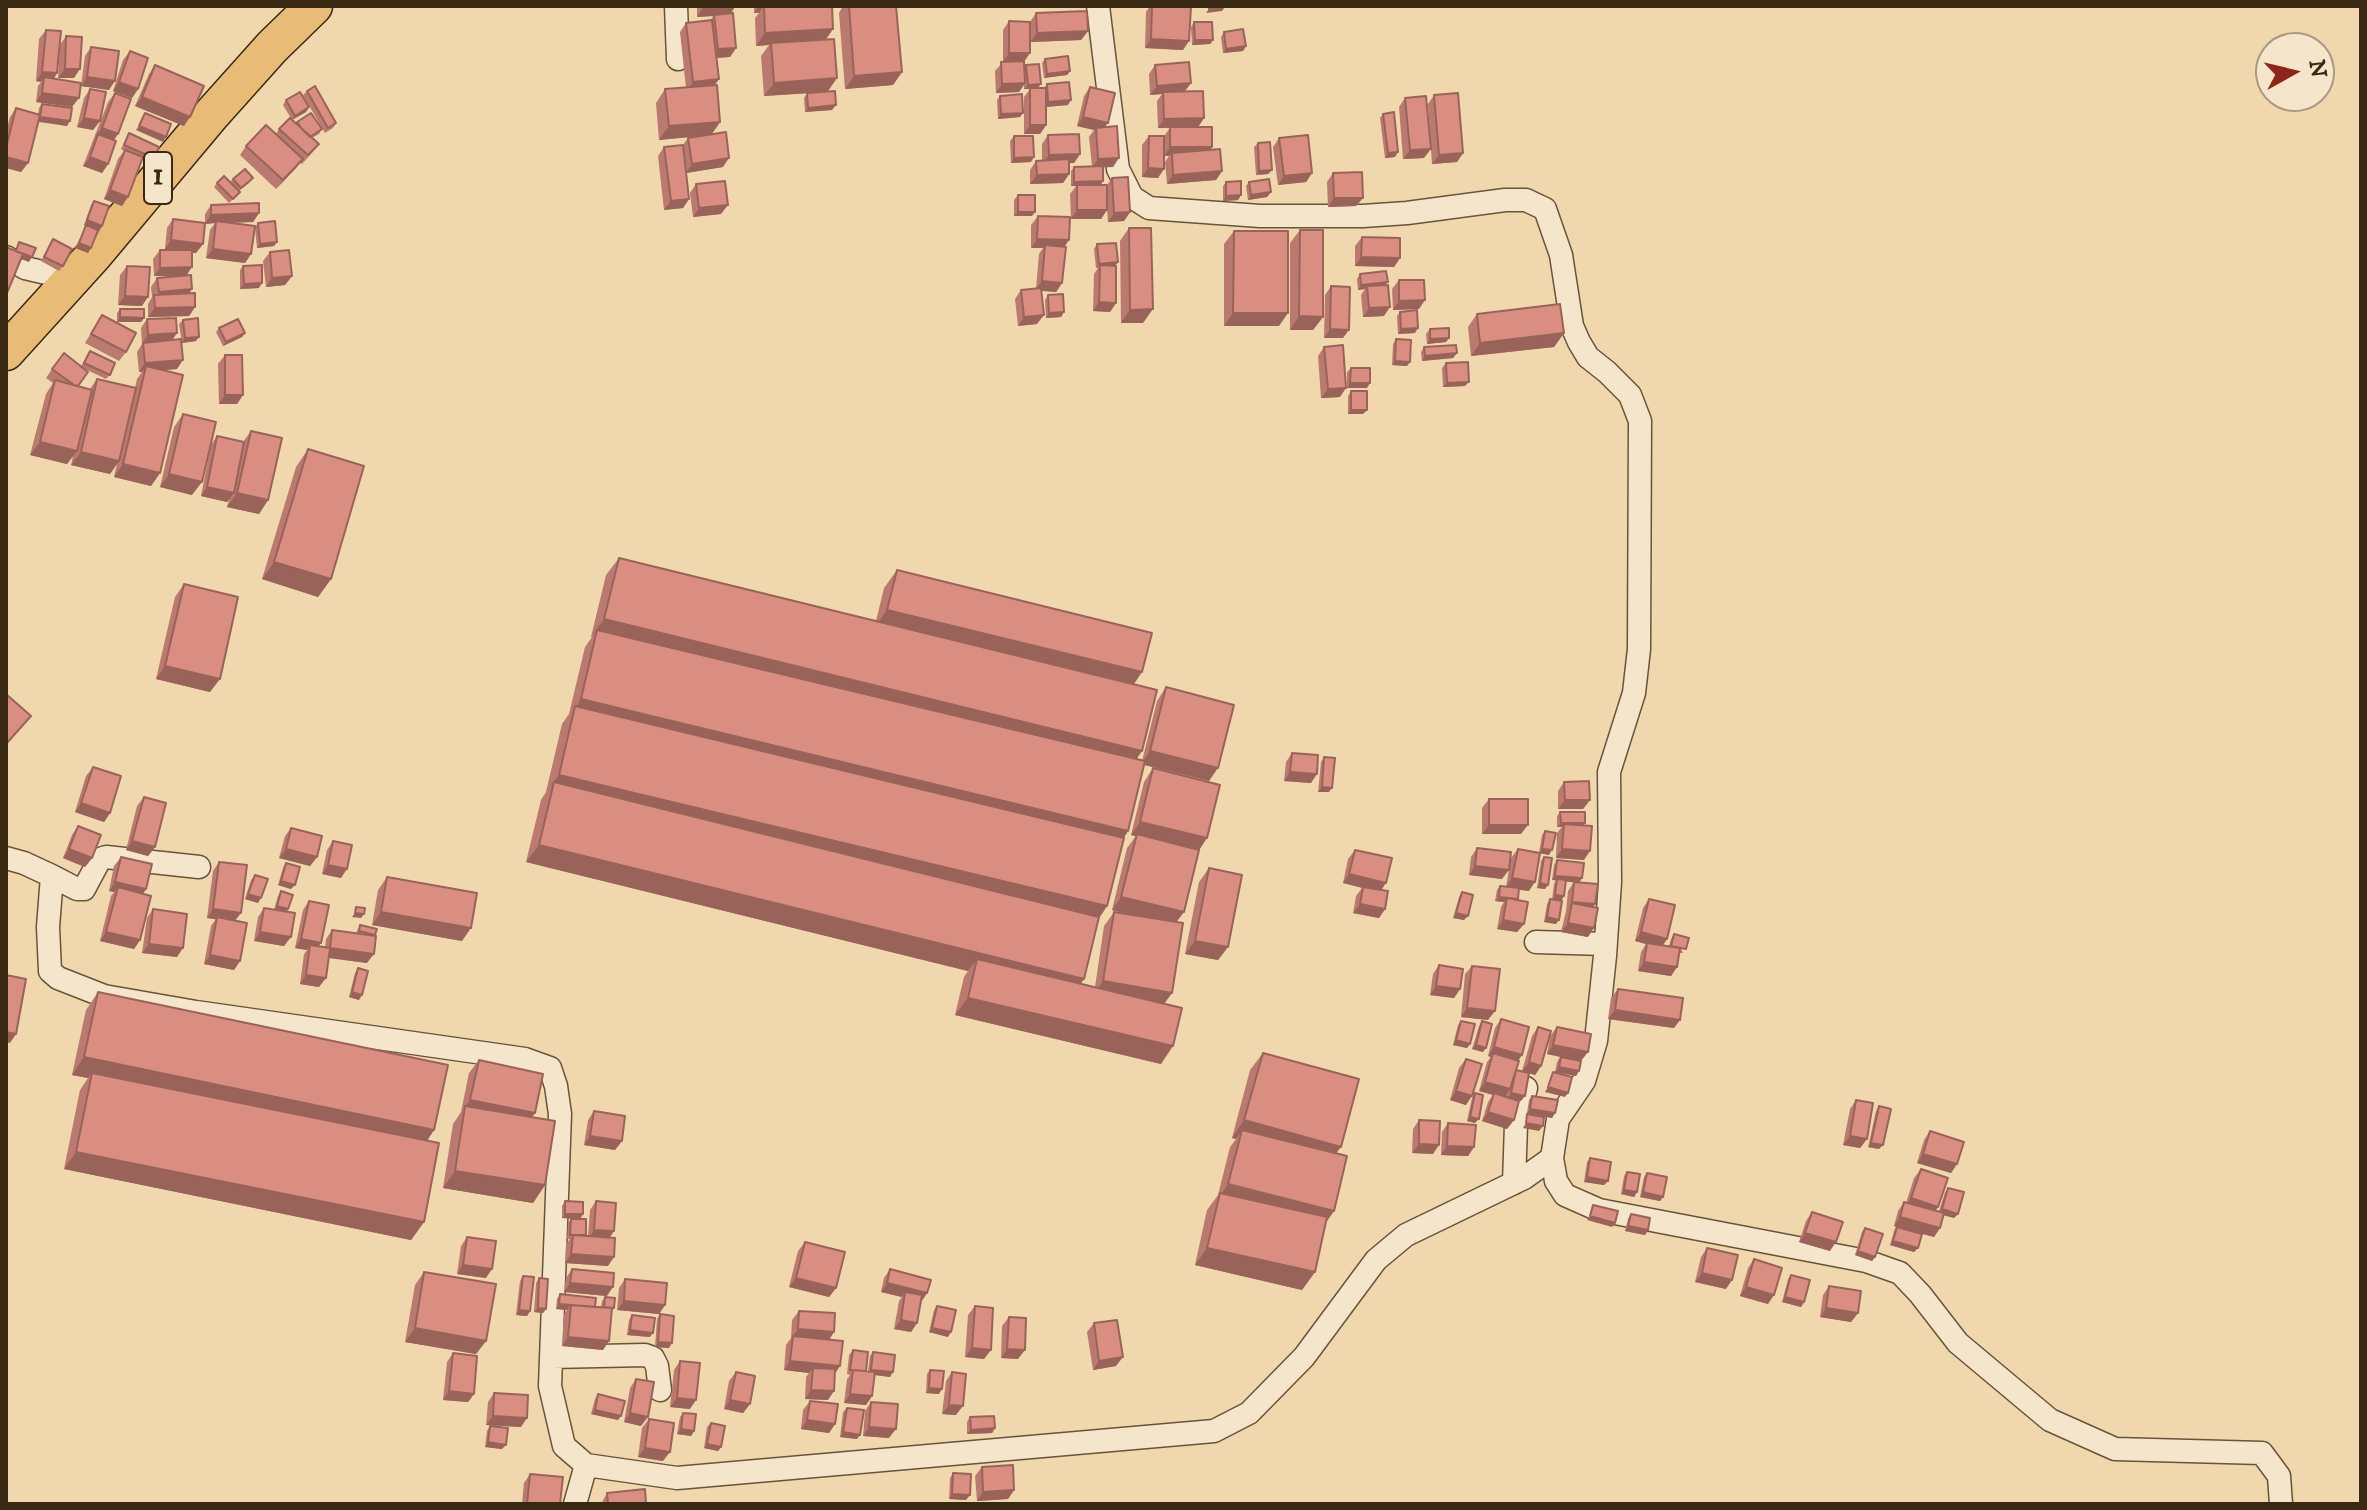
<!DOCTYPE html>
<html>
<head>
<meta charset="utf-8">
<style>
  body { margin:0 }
  #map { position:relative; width:2367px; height:1510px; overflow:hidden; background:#f0d7ae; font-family:"IM FELL DW Pica",serif }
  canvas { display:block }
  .frame { position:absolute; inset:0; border:8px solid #392913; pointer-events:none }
  .north { position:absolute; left:2255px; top:32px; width:80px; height:80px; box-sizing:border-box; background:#f5e5ca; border:2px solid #aa9a81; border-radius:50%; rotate:82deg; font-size:22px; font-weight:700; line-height:32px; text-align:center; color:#392913 }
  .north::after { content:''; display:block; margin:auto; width:28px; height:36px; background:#8f2418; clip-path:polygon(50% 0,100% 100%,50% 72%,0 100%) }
</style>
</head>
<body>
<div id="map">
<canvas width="2367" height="1510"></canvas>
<div class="frame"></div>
<div class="north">N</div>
</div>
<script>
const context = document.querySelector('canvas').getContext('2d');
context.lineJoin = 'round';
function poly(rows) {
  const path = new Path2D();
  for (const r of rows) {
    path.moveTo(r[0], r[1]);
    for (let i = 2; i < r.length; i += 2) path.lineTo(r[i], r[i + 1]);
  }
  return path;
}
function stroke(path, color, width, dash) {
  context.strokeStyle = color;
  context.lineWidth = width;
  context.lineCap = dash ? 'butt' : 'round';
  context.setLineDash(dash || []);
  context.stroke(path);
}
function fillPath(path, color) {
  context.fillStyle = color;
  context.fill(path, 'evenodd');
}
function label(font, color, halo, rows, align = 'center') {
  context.font = font + ' "IM FELL DW Pica",serif';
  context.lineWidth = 8;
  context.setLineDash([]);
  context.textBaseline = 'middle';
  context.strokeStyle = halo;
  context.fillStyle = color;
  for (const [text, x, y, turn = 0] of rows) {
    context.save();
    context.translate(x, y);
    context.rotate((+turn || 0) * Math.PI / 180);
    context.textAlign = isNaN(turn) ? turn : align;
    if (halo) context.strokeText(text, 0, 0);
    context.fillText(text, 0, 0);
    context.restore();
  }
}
const minor = poly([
  [676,6,678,59],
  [6,257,25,268,72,279],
  [6,858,24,863,52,876,48,927,50,971,58,978,104,996,196,1012,525,1059,550,1068,556,1086,560,1114,550,1386,564,1446,586,1465,677,1478,1214,1431,1249,1413,1304,1357,1376,1260,1406,1235,1524,1178,1552,1158,1558,1119,1584,1081,1596,1041,1605,956,1610,882,1609,772,1634,693,1639,649,1640,421,1630,395,1607,372,1588,357,1579,342,1572,326,1561,255,1545,209,1526,200,1505,200,1407,213,1363,216,1260,216,1149,208,1132,197,1118,169,1098,6],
  [52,876,77,889,84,889,100,859,106,857,199,867],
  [1536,942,1605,944],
  [1552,1158,1556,1181,1565,1195,1599,1210,1866,1261,1900,1273,1920,1294,1958,1343,2050,1420,2115,1449,2262,1453,2279,1476,2281,1504],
  [1514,1183,1516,1125,1526,1088],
  [552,1357,645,1355,653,1358,657,1366,660,1390],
  [575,1504,586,1465]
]);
const trunk = poly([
  [6,352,93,256,212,114,272,47,314,6]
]);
stroke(minor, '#67543a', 25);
stroke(trunk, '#392913', 39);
stroke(minor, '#f5e5ca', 22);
stroke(trunk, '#e8bc77', 36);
fillPath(poly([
  [697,6,735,6,731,13,736,48,730,57,717,58,715,85,720,122,712,134,723,167,686,173,689,199,683,208,664,210,658,156,664,147,683,145,688,138,698,136,659,140,656,103,665,89,686,88,680,32,686,23,711,20,713,16,697,17],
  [754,6,832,6,833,29,826,39,837,78,828,91,832,110,805,112,804,98,807,93,764,96,761,56,769,45,756,46,755,18,759,13,754,13],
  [843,6,896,6,902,72,893,85,845,89,839,13],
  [1150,6,1191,6,1183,50,1145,48,1146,12],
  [1036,13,1088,31,1081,40,1031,42,1024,61,1025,67,1026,65,1038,88,1044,88,1047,84,1068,105,1046,107,1046,125,1040,134,1024,134,1024,97,1030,89,1024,89,1024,85,1019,92,996,93,995,71,1003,62,1003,30,1009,21,1030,22],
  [1194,22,1213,40,1210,44,1192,45,1191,27],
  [46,30,57,73,54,79,72,107,36,102,38,86,41,82,36,81,39,39],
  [1224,32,1246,46,1243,51,1223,53,1221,37],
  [66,36,74,78,58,78,60,45],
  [91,47,109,90,81,86,85,56],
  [130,51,138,89,132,98,113,91,123,60],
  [1045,59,1070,71,1067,75,1044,78,1042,63],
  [155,65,184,126,135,106,149,74],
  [1155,65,1191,83,1185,91,1204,118,1198,127,1212,147,1210,150,1222,171,1216,180,1167,184,1165,162,1169,156,1164,156,1158,178,1142,177,1142,145,1149,136,1164,136,1170,128,1158,128,1157,101,1162,94,1150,95,1149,74],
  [1090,87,1105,127,1113,167,1103,167,1101,185,1107,185,1112,178,1130,212,1124,221,1108,222,1107,209,1101,219,1071,219,1070,194,1076,186,1071,186,1071,171,1074,167,1092,166,1089,137,1094,130,1077,126,1084,96],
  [90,89,100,121,93,130,77,127,84,98],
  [307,91,336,123,333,128,325,133,303,95],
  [115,93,108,164,102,173,83,166,108,102],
  [1434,95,1463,153,1457,162,1432,164,1428,104],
  [1000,96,1020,117,998,119,997,100],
  [1405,98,1424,158,1403,159,1399,107],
  [286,100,309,107,306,112,292,120,296,124,297,122,322,129,319,134,312,138,319,144,312,153,302,164,300,163,276,189,240,155,246,146,276,134,279,129,292,120,283,105],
  [42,104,67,126,38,122,28,163,21,172,6,168,6,132,10,117,16,108,38,114,39,108],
  [1383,114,1395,157,1385,158,1380,118],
  [129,133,154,158,151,163,142,159,122,206,104,199,118,159,124,151,121,149],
  [1048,135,1080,154,1074,163,1069,163,1069,174,1063,183,1030,184,1030,170,1036,161,1042,160,1042,144],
  [1014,136,1031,162,1011,163,1010,141],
  [1279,138,1312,173,1306,182,1278,185,1273,147],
  [1258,143,1272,170,1268,174,1256,175,1254,147],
  [1333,173,1356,206,1328,207,1327,182],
  [253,178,249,183,239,191,236,196,229,203,214,187,217,183,230,182,233,179],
  [1226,182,1241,195,1238,200,1223,201,1223,186],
  [1249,182,1271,192,1267,197,1248,200,1246,186],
  [696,184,721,214,693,217,690,193],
  [1018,195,1032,216,1014,216,1014,200],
  [94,201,102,226,88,253,75,248,86,226,84,225,91,205],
  [211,205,259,213,253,222,229,223,255,227,258,223,277,242,274,246,257,248,255,228,251,254,245,263,206,258,210,230,215,223,205,224,203,244,196,253,192,253,187,276,192,289,189,293,195,307,189,316,148,317,148,304,152,297,151,287,157,278,179,276,154,276,153,259,160,250,174,250,165,249,167,228,173,219,205,223,205,214],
  [1038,216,1064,247,1062,283,1056,292,1041,291,1037,324,1018,326,1015,299,1021,290,1036,289,1039,254,1043,248,1031,248,1031,225],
  [1129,228,1143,323,1121,323,1120,241],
  [1300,230,1323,317,1313,330,1290,330,1290,243],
  [1234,231,1279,326,1224,326,1224,244],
  [1362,237,1400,258,1394,267,1355,266,1355,246],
  [53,239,63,266,59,271,41,261],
  [1097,244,1118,262,1115,265,1116,303,1110,312,1093,311,1094,274,1098,268,1096,268,1094,249],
  [270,252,292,276,285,285,266,287,263,261],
  [127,266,142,306,118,305,120,275],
  [243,266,259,288,240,289,240,270],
  [1360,274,1386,285,1384,316,1363,317,1361,295,1365,289,1358,290,1357,279],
  [1399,280,1419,309,1393,310,1392,289],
  [1331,286,1343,338,1324,338,1325,295],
  [1048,295,1064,312,1061,317,1046,318,1045,300],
  [120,309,144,318,141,322,117,322,117,313],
  [1400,312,1415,333,1398,334,1397,316],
  [1477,314,1564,333,1554,347,1471,356,1468,327],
  [102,315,126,352,119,361,85,343],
  [147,319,173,340,177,369,164,370,160,473,151,486,114,477,117,464,110,474,71,465,73,456,67,464,30,455,46,394,53,383,46,378,52,369,81,366,90,351,110,375,106,379,85,369,78,386,90,389,97,379,135,388,137,379,142,372,139,372,137,352,142,344,141,328],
  [183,320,196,341,182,343,179,324],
  [219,328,245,333,242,337,223,346,216,332],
  [1430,329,1449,338,1446,342,1427,344,1426,334],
  [1396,339,1407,366,1392,365,1393,344],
  [1324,347,1340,397,1321,398,1318,356],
  [1424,347,1457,353,1453,358,1422,361,1421,352],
  [225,355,243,395,237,404,219,404,218,364],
  [1446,363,1465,386,1443,387,1442,368],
  [1351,368,1367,388,1347,388,1347,372],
  [1351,391,1367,410,1363,414,1348,414,1348,396],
  [183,414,192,495,160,487,174,427],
  [251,431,268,500,259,514,227,507,229,499,227,502,201,496,211,445,217,436,243,442],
  [308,449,331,579,318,597,262,579,296,467],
  [619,558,876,621,884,588,897,570,1134,684,1136,759,1142,761,1157,701,1166,687,1209,781,1144,765,1128,831,1124,838,1107,906,1098,920,1084,979,1080,984,1095,987,1104,926,1114,912,1134,916,1112,910,1127,848,1136,836,1131,835,1144,782,1153,768,1199,851,1184,912,1176,922,1172,993,1164,1004,1161,1064,955,1015,964,977,968,971,526,862,541,800,546,792,562,724,569,714,585,647,592,637,591,637,606,575],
  [184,584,210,692,156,679,175,597],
  [1292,753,1311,783,1284,781,1286,762],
  [1324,757,1329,792,1318,792,1321,762],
  [93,767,110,813,104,822,75,812,86,776],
  [1564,782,1590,800,1583,809,1558,809,1558,791],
  [144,797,155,847,148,856,126,850,137,806],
  [1489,799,1521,834,1482,834,1482,808],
  [1560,812,1583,825,1584,860,1556,858,1557,833,1562,827,1557,827,1557,816],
  [78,826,92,858,85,867,63,858,72,835],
  [291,828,317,857,310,866,279,858,285,836],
  [1545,831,1549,855,1539,853,1542,835],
  [333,841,341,878,322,874,327,850],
  [1477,848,1502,879,1469,875,1471,857],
  [1518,849,1529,891,1519,890,1518,899,1524,924,1517,932,1497,929,1501,907,1504,902,1495,901,1497,890,1500,886,1506,887,1511,858],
  [1355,850,1381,890,1385,909,1379,918,1353,913,1356,896,1362,888,1343,883,1348,859],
  [121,857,146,889,143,894,140,940,134,949,100,941,111,896,114,892,109,891,114,866],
  [1544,857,1545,889,1537,888,1541,861],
  [1557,860,1582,878,1579,882,1593,907,1588,937,1561,932,1566,911,1568,891,1574,882,1566,881,1564,896,1561,901,1556,924,1544,922,1547,904,1550,899,1552,900,1554,884,1556,880,1552,880,1554,865],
  [219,862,235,921,240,961,234,970,204,964,211,926,216,919,207,918,213,871],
  [286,863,291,889,278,885,283,868],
  [1209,868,1228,947,1218,960,1185,954,1199,882],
  [255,875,258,903,245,899,251,880],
  [387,877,462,941,372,925,378,890],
  [281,891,288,909,287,912,284,946,254,941,258,917,264,908,274,910,278,896],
  [1462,892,1464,920,1453,918,1459,897],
  [1649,899,1667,939,1663,945,1669,946,1671,939,1674,934,1683,953,1679,953,1677,967,1671,976,1638,971,1641,952,1646,944,1635,941,1643,908],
  [309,901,318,947,325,947,326,939,332,930,356,933,360,925,367,963,328,958,319,987,300,984,304,954,307,950,295,948,303,910],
  [153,909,177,957,142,953,147,918],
  [1439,965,1460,989,1454,998,1430,995,1433,974],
  [1472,966,1488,1020,1461,1017,1465,974],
  [358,968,359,1000,349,997,355,973],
  [1618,989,1674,1028,1608,1019,1611,998],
  [98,992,434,1130,427,1141,424,1222,411,1240,64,1169,80,1090,88,1078,72,1075,86,1010],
  [1501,1019,1522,1055,1518,1060,1516,1071,1521,1101,1510,1098,1514,1120,1507,1129,1482,1121,1488,1102,1493,1095,1479,1091,1487,1062,1491,1057,1488,1056,1495,1028],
  [1461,1021,1470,1044,1467,1048,1453,1045,1458,1025],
  [1482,1021,1483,1052,1472,1049,1479,1026],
  [1538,1027,1541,1066,1535,1075,1522,1071,1532,1036],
  [1557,1027,1581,1061,1579,1071,1576,1076,1555,1072,1557,1062,1560,1057,1547,1054,1550,1036],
  [1263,1053,1336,1154,1334,1211,1326,1222,1315,1272,1302,1290,1195,1265,1207,1210,1218,1195,1230,1147,1236,1139,1232,1138,1250,1070],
  [1466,1059,1466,1105,1450,1100,1459,1068],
  [479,1060,532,1117,545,1185,533,1203,443,1188,453,1124,461,1112,469,1073],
  [1475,1093,1475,1123,1467,1121,1472,1098],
  [1532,1096,1555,1113,1552,1118,1527,1113,1529,1100],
  [1856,1100,1867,1139,1860,1148,1843,1145,1850,1109],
  [1879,1106,1879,1149,1868,1147,1876,1111],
  [594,1111,622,1141,615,1150,584,1145,588,1120],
  [1419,1120,1433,1154,1412,1153,1413,1129],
  [1448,1123,1474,1147,1468,1156,1441,1155,1442,1132],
  [1930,1131,1957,1164,1951,1173,1917,1163,1924,1140],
  [1590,1158,1608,1181,1604,1185,1584,1182,1587,1162],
  [1921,1169,1936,1211,1939,1211,1945,1192,1948,1188,1958,1214,1954,1218,1944,1215,1940,1228,1934,1237,1911,1231,1918,1248,1914,1252,1890,1245,1894,1231,1896,1227,1894,1226,1898,1211,1904,1202,1906,1203,1914,1178],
  [1627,1172,1637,1192,1634,1197,1621,1194,1624,1176],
  [1647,1173,1663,1197,1660,1201,1640,1197,1644,1177],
  [565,1201,583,1214,580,1219,562,1218,562,1206],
  [596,1201,610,1238,608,1266,565,1263,566,1244,570,1239,567,1239,568,1223,571,1219,585,1236,588,1236,590,1210],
  [1812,1212,1830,1251,1799,1242,1806,1221],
  [1631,1214,1648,1230,1645,1235,1625,1231,1628,1219],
  [1865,1228,1875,1257,1872,1261,1855,1255,1862,1232],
  [467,1237,486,1278,457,1274,461,1246],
  [805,1242,836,1288,829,1297,789,1287,798,1251],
  [1707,1248,1726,1289,1695,1282,1701,1257],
  [1754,1259,1768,1304,1740,1296,1748,1268],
  [572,1269,607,1296,564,1292,566,1278],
  [890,1269,927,1293,921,1302,917,1323,911,1332,894,1329,899,1301,902,1297,881,1292,884,1278],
  [424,1272,486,1341,476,1354,405,1342,415,1285],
  [1791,1275,1804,1302,1801,1307,1782,1302,1788,1279],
  [523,1276,530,1311,527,1316,516,1315,520,1281],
  [539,1278,546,1309,543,1313,534,1312,536,1283],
  [625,1279,665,1305,659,1314,617,1310,619,1288],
  [1829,1286,1858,1313,1851,1322,1820,1317,1823,1295],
  [560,1294,595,1307,601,1307,602,1301,605,1297,603,1350,562,1346,564,1314,567,1310,556,1309,557,1299],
  [937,1306,948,1337,929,1332,934,1310],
  [975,1306,991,1350,984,1359,965,1357,968,1315],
  [799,1311,834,1332,829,1340,835,1374,828,1400,805,1399,806,1377,809,1373,784,1370,786,1345,791,1338,792,1320],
  [660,1314,669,1348,655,1347,657,1319],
  [632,1315,650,1337,627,1335,629,1320],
  [1009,1317,1018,1359,1001,1358,1002,1326],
  [1094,1323,1116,1366,1093,1370,1087,1332],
  [853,1350,866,1371,868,1371,870,1356,873,1352,890,1377,875,1375,872,1396,866,1405,844,1403,847,1379,850,1375,847,1374,849,1355],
  [453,1353,474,1394,468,1402,443,1400,447,1362],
  [680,1361,690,1409,670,1407,674,1370],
  [930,1370,939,1394,926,1393,927,1374],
  [736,1372,750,1404,743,1413,724,1409,729,1381],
  [952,1372,956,1415,942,1414,946,1381],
  [636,1379,641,1426,624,1422,630,1388],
  [494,1393,521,1427,486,1425,488,1402],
  [598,1394,618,1420,591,1414,595,1399],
  [810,1401,835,1424,829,1433,801,1429,803,1410],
  [871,1402,889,1438,863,1436,865,1411],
  [847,1408,857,1439,840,1437,843,1412],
  [683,1413,694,1431,691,1436,677,1434,680,1417],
  [970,1417,995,1428,992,1433,967,1434,967,1422],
  [649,1419,663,1461,638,1457,642,1428],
  [711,1423,721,1447,718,1451,704,1448,707,1427],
  [490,1426,502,1449,485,1447,487,1431],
  [982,1467,1014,1490,1008,1499,977,1501,975,1476],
  [953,1473,966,1500,949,1499,950,1478],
  [530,1474,560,1504,522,1504,524,1483],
  [607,1493,646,1504,601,1504]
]), '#bb7a6f');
fillPath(poly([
  [759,6,763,6,759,13,754,13],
  [735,7,729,16,714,15,713,16,697,17,703,8],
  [1225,7,1222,11,1206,13,1209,9],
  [833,29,824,42,771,43,769,45,756,46,765,33],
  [1088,31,1081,40,1031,42,1037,33],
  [1151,39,1189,41,1183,50,1145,48],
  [1195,40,1213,40,1210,44,1192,45],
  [1246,46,1243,51,1223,53,1226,49],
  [736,48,730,57,711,58,718,49],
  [1009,53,1030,53,1024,62,1003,62],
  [65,69,80,69,74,78,58,78],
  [1070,71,1067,75,1044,78,1047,74],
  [42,72,57,73,51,82,44,77,41,82,36,81],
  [902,72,893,85,845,89,854,76],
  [87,77,115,81,109,90,81,86],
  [837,78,827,92,764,96,774,83],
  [719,79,713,88,687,91,693,82],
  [119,82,138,89,132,98,113,91],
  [1025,83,1019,92,996,93,1002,84],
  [1191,83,1184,92,1163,92,1162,94,1150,95,1157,86],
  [1041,84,1037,89,1024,89,1028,85],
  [42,93,79,98,72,107,36,102],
  [142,97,190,117,184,126,135,106],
  [1071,100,1068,105,1045,107,1048,102],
  [836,105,832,110,805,112,808,108],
  [309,107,306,112,292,120,295,116],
  [1023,113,1020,117,998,119,1001,114],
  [40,117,70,121,67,126,37,121],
  [1083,117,1108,123,1101,132,1096,128,1094,130,1077,126],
  [84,118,100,121,93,130,77,127],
  [1204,118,1198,127,1158,128,1164,119],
  [720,122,711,135,659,140,669,126],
  [1030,125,1046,125,1040,134,1024,134],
  [139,126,166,137,163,142,136,130],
  [102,128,118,134,112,143,98,134,95,137],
  [1170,147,1212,147,1206,156,1172,153,1169,156,1164,156],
  [1431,149,1424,158,1403,159,1410,150],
  [1398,152,1395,157,1385,158,1388,153],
  [1463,153,1457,162,1432,164,1439,155],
  [1080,154,1074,163,1042,164,1049,155],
  [6,157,28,163,21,172,6,168],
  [90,157,108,164,102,173,83,166],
  [1034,157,1031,162,1011,163,1014,158],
  [729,158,723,167,686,173,692,164],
  [1119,158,1113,167,1092,168,1098,159],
  [303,159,296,168,276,189,283,180],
  [1148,168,1164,169,1158,178,1142,177],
  [1272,170,1268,174,1256,175,1259,171],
  [1222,171,1216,180,1167,184,1173,175],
  [1312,173,1306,182,1278,185,1284,176],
  [1069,174,1063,183,1030,184,1037,175],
  [1103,181,1100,186,1071,186,1074,182],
  [110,190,128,197,122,206,104,199],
  [1271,192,1267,197,1248,200,1251,195],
  [1241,195,1238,200,1223,201,1226,196],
  [1334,198,1363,198,1356,206,1328,207],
  [689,199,683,208,664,210,671,201],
  [728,205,721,214,693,217,699,208],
  [1077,210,1107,210,1101,219,1071,219],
  [1018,212,1035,212,1032,216,1014,216],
  [1130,212,1124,221,1108,222,1114,213],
  [259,213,253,222,216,223,216,221,215,223,205,224,211,215],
  [87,220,102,226,99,231,84,225],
  [1037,239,1069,240,1063,249,1045,245,1043,248,1031,248],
  [171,240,203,244,196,253,165,249],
  [277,242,274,246,257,248,260,244],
  [79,243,91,248,88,253,75,248],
  [213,249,251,254,245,263,206,258],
  [16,251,32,257,29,262,13,256],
  [1361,257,1400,258,1394,267,1355,266],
  [1118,262,1115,266,1100,265,1096,268,1099,264],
  [192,267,186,276,154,276,160,268],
  [292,276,285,285,266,287,272,278],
  [1042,281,1062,283,1056,292,1035,290],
  [1388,282,1384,286,1367,286,1365,289,1358,290,1361,285],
  [262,283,259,288,240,289,244,284],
  [192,289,186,298,154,299,159,292],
  [125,296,148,297,142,306,118,305],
  [1425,300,1419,309,1393,310,1399,301],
  [1099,302,1116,303,1110,312,1093,311],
  [195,307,189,316,148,317,155,308],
  [1390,307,1384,316,1363,317,1369,308],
  [1153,309,1143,323,1121,323,1130,310],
  [1064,312,1061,317,1046,318,1049,313],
  [1233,313,1288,313,1279,326,1224,326],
  [1044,315,1037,324,1018,326,1024,317],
  [1299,316,1323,317,1313,330,1290,330],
  [120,317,144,318,141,322,117,322],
  [1418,328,1415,333,1398,334,1401,329],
  [1330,329,1349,330,1343,338,1324,338],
  [177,333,171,342,142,344,148,335],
  [245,333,242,337,223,346,226,342],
  [1564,333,1554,347,1471,356,1480,343],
  [199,337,196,341,182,343,185,338],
  [1449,338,1446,342,1427,344,1430,339],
  [1457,353,1453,358,1422,361,1425,356],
  [183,360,177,369,145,372,146,366,142,372,139,372,145,363],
  [1395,361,1410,362,1407,366,1392,365],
  [1469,382,1465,386,1443,387,1447,383],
  [1350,383,1370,383,1367,388,1347,388],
  [1346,388,1340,397,1321,398,1328,389],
  [225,395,243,395,237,404,219,404],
  [1351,410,1367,410,1363,414,1348,414],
  [40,442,77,451,67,464,30,455],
  [81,452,119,461,110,474,71,465],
  [123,464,160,473,151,486,114,477],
  [169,474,202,482,192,495,160,487],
  [207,487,234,493,227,502,201,496],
  [237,493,268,500,259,514,227,507],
  [274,562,331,579,318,597,262,579],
  [887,610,1142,672,1130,690,875,627],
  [604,619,1142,751,1130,769,597,630,591,637],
  [165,666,220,679,210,692,156,679],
  [581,699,1128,831,1116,849,574,710],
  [1150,751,1218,768,1209,781,1141,764],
  [1290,772,1317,774,1311,783,1284,781],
  [559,775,1107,906,1095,924,554,782,546,792],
  [1322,787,1332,788,1329,792,1318,792],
  [1565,800,1590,800,1583,809,1558,809],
  [81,803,110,813,104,822,75,812],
  [1140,822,1207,838,1198,852,1131,835],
  [1561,823,1585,823,1582,827,1564,824,1562,827,1557,827],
  [1489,825,1528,825,1521,834,1482,834],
  [132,841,155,847,148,856,126,850],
  [539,845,1084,979,1071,997,977,959,968,971,526,862],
  [69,849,92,858,85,867,63,858],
  [286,849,317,857,310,866,279,858],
  [1542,849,1552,850,1549,855,1539,853],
  [1562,849,1590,851,1584,860,1556,858],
  [328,865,347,869,341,878,322,874],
  [1475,866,1509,870,1502,879,1469,875],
  [1349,874,1386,883,1380,892,1343,883],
  [1555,876,1582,878,1579,883,1552,880],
  [1512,878,1535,882,1529,891,1506,887],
  [281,881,295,885,291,889,278,885],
  [115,882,146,889,140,898,118,887,114,892,109,891],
  [1540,883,1548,885,1545,889,1537,888],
  [248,894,261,898,258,903,245,899],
  [1555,895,1564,896,1561,901,1552,900],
  [1121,897,1184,912,1174,925,1112,910],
  [1499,897,1507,898,1504,902,1495,901],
  [1572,902,1595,904,1589,913,1572,903,1566,911],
  [1360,904,1385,909,1379,918,1353,913],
  [277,906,288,909,285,914,274,911],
  [213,909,241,913,234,922,207,918],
  [381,912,471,928,462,941,372,925],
  [355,913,364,914,361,918,352,917],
  [1456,913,1468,916,1464,920,1453,918],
  [1547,917,1559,920,1556,924,1544,922],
  [1503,920,1524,924,1517,932,1497,929],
  [1568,923,1594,928,1588,937,1561,932],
  [106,932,140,940,134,949,100,941],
  [260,932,291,937,284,946,254,941],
  [1641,932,1667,939,1661,948,1635,941],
  [301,939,321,943,315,952,310,945,307,950,295,948],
  [1195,941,1228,947,1218,960,1185,954],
  [149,944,183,948,177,957,142,953],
  [330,948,374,954,367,963,323,957],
  [210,955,240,961,234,970,204,964],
  [1644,962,1677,967,1671,976,1638,971],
  [306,975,326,978,319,987,300,984],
  [1103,981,1172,993,1162,1006,1093,995],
  [1436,986,1460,989,1454,998,1430,995],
  [352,992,362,995,359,1000,349,997],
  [968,998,1173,1046,1161,1064,955,1015],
  [1467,1008,1495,1011,1488,1020,1461,1017],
  [1615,1010,1680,1020,1674,1028,1608,1019],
  [6,1032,16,1034,10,1043,6,1042],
  [1456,1040,1470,1044,1467,1048,1453,1045],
  [1476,1045,1486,1048,1483,1052,1472,1049],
  [1553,1045,1588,1052,1581,1061,1547,1054],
  [1494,1047,1522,1055,1516,1064,1493,1053,1491,1057,1488,1056],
  [84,1057,434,1130,422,1148,92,1073,88,1078,72,1075],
  [1529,1062,1541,1066,1535,1075,1522,1071],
  [1559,1067,1579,1071,1576,1076,1555,1072],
  [1485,1082,1510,1089,1504,1098,1479,1091],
  [1548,1087,1568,1093,1565,1097,1545,1092],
  [1456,1091,1472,1096,1466,1105,1450,1100],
  [1511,1093,1525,1096,1521,1101,1508,1098],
  [470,1100,535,1113,525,1127,465,1107],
  [1530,1109,1555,1113,1552,1118,1527,1113],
  [1488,1112,1514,1120,1507,1129,1482,1121],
  [1470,1117,1479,1119,1475,1123,1467,1121],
  [1244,1120,1341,1147,1328,1164,1242,1130,1236,1139,1232,1138],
  [1526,1123,1543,1126,1539,1131,1523,1128],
  [590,1136,622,1141,615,1150,584,1145],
  [1850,1136,1867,1139,1860,1148,1843,1145],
  [1871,1143,1883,1145,1879,1149,1868,1147],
  [1419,1144,1439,1145,1433,1154,1412,1153],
  [1447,1146,1474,1147,1468,1156,1441,1155],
  [76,1152,424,1222,411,1240,64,1169],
  [1923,1154,1957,1164,1951,1173,1917,1163],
  [455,1171,545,1185,533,1203,443,1188],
  [1587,1177,1608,1181,1604,1185,1584,1182],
  [1228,1184,1334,1211,1322,1228,1218,1199],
  [1624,1190,1637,1192,1634,1197,1621,1194],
  [1643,1192,1663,1197,1660,1201,1640,1197],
  [1911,1198,1938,1207,1932,1216,1905,1207],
  [1942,1209,1958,1214,1954,1218,1939,1214],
  [565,1214,583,1214,580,1219,562,1218],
  [1590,1216,1615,1223,1612,1227,1587,1220],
  [1900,1217,1940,1228,1934,1237,1894,1226],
  [1628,1226,1648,1230,1645,1235,1625,1231],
  [594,1230,614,1231,608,1240,588,1239],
  [1805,1233,1836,1242,1830,1251,1799,1242],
  [1893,1241,1918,1248,1914,1252,1890,1245],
  [1207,1248,1315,1272,1302,1290,1195,1265],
  [1858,1251,1875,1257,1872,1261,1855,1255],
  [571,1254,614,1257,608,1266,565,1263],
  [463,1265,492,1269,486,1278,457,1274],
  [1702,1273,1732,1280,1726,1289,1695,1282],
  [796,1278,836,1288,829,1297,789,1287],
  [570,1283,613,1287,607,1296,564,1292],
  [887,1283,927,1293,921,1302,905,1292,902,1297,881,1292],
  [1746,1287,1774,1295,1768,1304,1740,1296],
  [1785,1297,1804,1302,1801,1307,1782,1302],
  [624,1301,665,1305,659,1314,617,1310],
  [559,1304,570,1305,567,1310,556,1309],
  [538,1308,546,1309,543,1313,534,1312],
  [1826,1308,1858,1313,1851,1322,1820,1317],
  [519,1310,530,1311,527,1316,516,1315],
  [901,1320,917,1323,911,1332,894,1329],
  [415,1328,486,1341,476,1354,405,1342],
  [932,1328,951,1332,948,1337,929,1332],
  [798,1329,834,1332,828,1341,793,1336],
  [630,1330,653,1333,650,1337,627,1335],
  [568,1337,609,1341,603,1350,562,1346],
  [658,1342,672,1343,669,1348,655,1347],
  [972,1348,991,1350,984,1359,965,1357],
  [1007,1349,1025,1350,1018,1359,1001,1358],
  [1123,1357,1116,1366,1093,1370,1099,1361],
  [790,1361,840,1366,834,1375,813,1368,809,1373,784,1370],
  [871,1370,893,1372,890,1377,868,1374],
  [929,1388,942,1389,939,1394,926,1393],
  [811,1390,834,1391,828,1400,805,1399],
  [449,1391,474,1394,468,1402,443,1400],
  [850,1394,872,1396,866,1405,844,1403],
  [677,1398,696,1400,690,1409,670,1407],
  [730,1400,750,1404,743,1413,724,1409],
  [949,1405,963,1406,956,1415,942,1414],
  [595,1410,621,1416,618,1420,591,1414],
  [630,1413,648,1417,641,1426,624,1422],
  [493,1416,527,1418,521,1427,486,1425],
  [807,1420,835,1424,829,1433,801,1429],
  [869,1427,896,1429,889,1438,863,1436],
  [995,1428,992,1433,967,1434,971,1430],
  [681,1429,694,1431,691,1436,677,1434],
  [843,1432,860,1435,857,1439,840,1437],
  [488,1442,506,1445,502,1449,485,1447],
  [707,1444,721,1447,718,1451,704,1448],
  [645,1448,670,1452,663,1461,638,1457],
  [1014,1490,1008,1499,977,1501,983,1492],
  [952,1494,970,1495,966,1500,949,1499]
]), '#99635a');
const building = poly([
  [703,6,735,6,735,7,703,8,703,6],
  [764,6,832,6,833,29,765,33,764,6],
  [849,6,896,6,902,72,854,76,849,6],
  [1152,6,1191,6,1189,41,1151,39,1152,6],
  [1209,6,1225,6,1225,7,1209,9,1209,6],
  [1087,11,1088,31,1037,33,1036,13,1087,11],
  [733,13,736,48,718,49,714,15,733,13],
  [712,20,719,79,693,82,686,23,712,20],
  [1009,21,1030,22,1030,53,1009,53,1009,21],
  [1194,22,1212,22,1213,40,1195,40,1194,22],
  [1243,29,1246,46,1226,49,1224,32,1243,29],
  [46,30,61,31,57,73,42,72,46,30],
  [66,36,82,37,80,69,65,69,66,36],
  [834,39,837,78,774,83,771,43,834,39],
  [91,47,119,51,115,81,87,77,91,47],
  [130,51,148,58,138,89,119,82,130,51],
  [1068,56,1070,71,1047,74,1045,59,1068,56],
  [1024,61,1025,83,1002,84,1001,62,1024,61],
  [1189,62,1191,83,1157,86,1155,65,1189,62],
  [1039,64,1041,84,1028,85,1026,65,1039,64],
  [155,65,204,86,190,117,142,97,155,65],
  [44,77,81,83,79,98,42,93,44,77],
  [1069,82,1071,100,1048,102,1047,84,1069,82],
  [717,85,720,122,669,126,665,89,717,85],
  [315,86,336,123,328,128,307,91,315,86],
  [1090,87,1115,93,1108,123,1083,117,1090,87],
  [1030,88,1046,88,1046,125,1030,125,1030,88],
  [90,89,106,92,100,121,84,118,90,89],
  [835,91,836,105,808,108,807,93,835,91],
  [1203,91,1204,118,1164,119,1163,92,1203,91],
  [300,92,309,107,295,116,286,100,300,92],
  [115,93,131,99,118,134,102,128,115,93],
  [1458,93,1463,153,1439,155,1434,95,1458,93],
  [1022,94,1023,113,1001,114,1000,96,1022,94],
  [1426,96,1431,149,1410,150,1405,98,1426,96],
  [42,104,72,108,70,121,40,117,42,104],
  [16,108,40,115,28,163,6,157,6,148,16,108],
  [1394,112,1398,152,1388,153,1383,114,1394,112],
  [145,113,171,124,166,137,139,126,145,113],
  [311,113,322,129,310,137,302,129,297,122,311,113],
  [290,118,319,144,308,155,279,129,290,118],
  [266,125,303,159,283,180,246,146,266,125],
  [1117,126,1119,158,1098,159,1096,128,1117,126],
  [1170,127,1212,127,1212,147,1170,147,1170,127],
  [726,132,729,158,692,164,688,138,726,132],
  [129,133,159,147,154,158,124,145,129,133],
  [98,134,116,141,108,164,90,157,98,134],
  [1079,134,1080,154,1049,155,1048,135,1079,134],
  [1308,135,1312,173,1284,176,1279,138,1308,135],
  [1014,136,1033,136,1034,157,1014,158,1014,136],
  [1149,136,1164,136,1164,169,1148,168,1149,136],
  [1270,142,1272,170,1259,171,1258,143,1270,142],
  [683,145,689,199,671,201,664,147,683,145],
  [1220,149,1222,171,1173,175,1172,153,1220,149],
  [125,150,143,157,128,197,110,190,125,150],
  [1069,159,1069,174,1037,175,1036,161,1069,159],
  [1103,166,1103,181,1074,182,1074,167,1103,166],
  [245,169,253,178,241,188,233,179,245,169],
  [1362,172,1363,198,1334,198,1333,173,1362,172],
  [224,176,240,192,233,199,217,183,224,176],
  [1128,177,1130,212,1114,213,1112,178,1128,177],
  [1269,179,1271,192,1251,195,1249,182,1269,179],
  [725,181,728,205,699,208,696,184,725,181],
  [1241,181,1241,195,1226,196,1226,182,1241,181],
  [1077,185,1107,185,1107,210,1077,210,1077,185],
  [1018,195,1035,195,1035,212,1018,212,1018,195],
  [94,201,109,206,102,226,87,220,94,201],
  [259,203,259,213,211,215,211,205,259,203],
  [1038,216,1070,217,1069,240,1037,239,1038,216],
  [173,219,205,223,203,244,171,240,173,219],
  [216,221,255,226,251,254,213,249,216,221],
  [275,221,277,242,260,244,258,223,275,221],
  [86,225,98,230,91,248,79,243,86,225],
  [1129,228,1151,228,1153,309,1130,310,1129,228],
  [1300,230,1323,230,1323,317,1299,316,1300,230],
  [1234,231,1288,231,1288,313,1233,313,1234,231],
  [1362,237,1400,238,1400,258,1361,257,1362,237],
  [53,239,72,249,63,266,44,257,53,239],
  [19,242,36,248,32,257,16,251,19,242],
  [1116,243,1118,262,1099,264,1097,244,1116,243],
  [1045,245,1066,247,1062,283,1042,281,1045,245],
  [6,247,23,254,7,293,6,293,6,247],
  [160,250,192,250,192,267,160,268,160,250],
  [289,250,292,276,272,278,270,252,289,250],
  [262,265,262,283,244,284,243,266,262,265],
  [1100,265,1116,266,1116,303,1099,302,1100,265],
  [127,266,150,267,148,297,125,296,127,266],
  [1386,271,1388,282,1361,285,1360,274,1386,271],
  [191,275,192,289,159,292,157,278,191,275],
  [1399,280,1424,280,1425,300,1399,301,1399,280],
  [1388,285,1390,307,1369,308,1367,286,1388,285],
  [1331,286,1350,287,1349,330,1330,329,1331,286],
  [1041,288,1044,315,1024,317,1021,290,1041,288],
  [195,293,195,307,155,308,154,295,195,293],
  [1063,294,1064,312,1049,313,1048,295,1063,294],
  [1560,304,1564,333,1480,343,1477,314,1560,304],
  [120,309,144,309,144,318,120,317,120,309],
  [1417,310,1418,328,1401,329,1400,312,1417,310],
  [102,315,136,333,126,352,91,334,102,315],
  [176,318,177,333,148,335,147,319,176,318],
  [198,318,199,337,185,338,183,320,198,318],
  [238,319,245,333,226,342,219,328,238,319],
  [1449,328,1449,338,1430,339,1430,329,1449,328],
  [181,339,183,360,145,363,143,343,181,339],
  [1396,339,1411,340,1410,362,1395,361,1396,339],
  [1343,345,1346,388,1328,389,1324,347,1343,345],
  [1456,345,1457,353,1425,356,1424,347,1456,345],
  [90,351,115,363,110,375,84,363,90,351],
  [64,353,88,372,78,386,74,385,52,369,64,353],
  [225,355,242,355,243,395,225,395,225,355],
  [1468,362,1469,382,1447,383,1446,363,1468,362],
  [146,366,183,375,160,473,123,464,146,366],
  [1351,368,1370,368,1370,383,1350,383,1351,368],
  [97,379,136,388,119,461,81,452,97,379],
  [55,380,92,390,77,451,40,442,55,380],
  [1351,391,1367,391,1367,410,1351,410,1351,391],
  [183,414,216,422,202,482,169,474,183,414],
  [251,431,282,438,268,500,237,493,251,431],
  [217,436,244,442,234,493,207,487,217,436],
  [308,449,364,466,331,579,274,562,308,449],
  [619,558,1157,690,1142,751,604,619,619,558],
  [897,570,1152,633,1142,672,887,610,897,570],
  [184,584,238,597,220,679,165,666,184,584],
  [597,630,1145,761,1128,831,581,699,597,630],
  [1166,687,1234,705,1218,768,1150,751,1166,687],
  [6,694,31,716,6,744,6,694],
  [575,706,1124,838,1107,906,559,775,575,706],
  [1292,753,1318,755,1317,774,1290,772,1292,753],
  [1324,757,1335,758,1332,788,1322,787,1324,757],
  [93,767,121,776,110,813,81,803,93,767],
  [1153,768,1220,785,1207,838,1140,822,1153,768],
  [1589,781,1590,800,1565,800,1564,782,1589,781],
  [554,782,1099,917,1084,979,539,845,554,782],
  [144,797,166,803,155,847,132,841,144,797],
  [1489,799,1528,799,1528,825,1489,825,1489,799],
  [1560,812,1585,812,1585,823,1561,823,1560,812],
  [1564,824,1592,826,1590,851,1562,849,1564,824],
  [78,826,101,835,92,858,69,849,78,826],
  [291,828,322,836,317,857,286,849,291,828],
  [1545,831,1556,833,1552,850,1542,849,1545,831],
  [1137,834,1199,850,1184,912,1121,897,1137,834],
  [333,841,352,845,347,869,328,865,333,841],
  [1477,848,1511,852,1509,870,1475,866,1477,848],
  [1518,849,1540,853,1535,882,1512,878,1518,849],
  [1355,850,1392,858,1386,883,1349,874,1355,850],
  [121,857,152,864,146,889,115,882,121,857],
  [1544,857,1552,858,1548,885,1540,883,1544,857],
  [1557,860,1584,863,1582,878,1555,876,1557,860],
  [219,862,247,865,241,913,213,909,219,862],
  [286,863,300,867,295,885,281,881,286,863],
  [1209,868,1242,875,1228,947,1195,941,1209,868],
  [255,875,268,879,261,898,248,894,255,875],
  [387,877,477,893,471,928,381,912,387,877],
  [1557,879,1566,880,1564,896,1555,895,1557,879],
  [1574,882,1598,884,1595,904,1572,902,1574,882],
  [1500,886,1519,888,1518,899,1499,897,1500,886],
  [118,887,151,896,140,940,106,932,118,887],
  [1363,887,1388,891,1385,909,1360,904,1363,887],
  [281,891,293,895,288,909,277,906,281,891],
  [1462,892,1473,895,1468,916,1456,913,1462,892],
  [1507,898,1528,902,1524,924,1503,920,1507,898],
  [1550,899,1562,901,1559,920,1547,917,1550,899],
  [1649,899,1675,905,1667,939,1641,932,1649,899],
  [309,901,329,905,321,943,301,939,309,901],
  [1572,903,1598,908,1594,928,1568,923,1572,903],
  [356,907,365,908,364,914,355,913,356,907],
  [264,908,295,913,291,937,260,932,264,908],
  [153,909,187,914,183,948,149,944,153,909],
  [1114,912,1183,923,1172,993,1103,981,1114,912],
  [217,917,247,923,240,961,210,955,217,917],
  [360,925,377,929,375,935,359,931,360,925],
  [332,930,376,936,374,954,330,948,332,930],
  [1674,934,1689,938,1686,949,1671,946,1674,934],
  [1647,943,1680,948,1677,967,1644,962,1647,943],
  [310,945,330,948,326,978,306,975,310,945],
  [977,959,1182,1008,1173,1046,968,998,977,959],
  [1439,965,1463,969,1460,989,1436,986,1439,965],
  [1472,966,1500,969,1495,1011,1467,1008,1472,966],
  [358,968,368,971,362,995,352,992,358,968],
  [6,975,26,979,16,1034,6,1032,6,975],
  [1618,989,1683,998,1680,1020,1615,1010,1618,989],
  [98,992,448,1065,434,1130,84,1057,98,992],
  [1501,1019,1529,1027,1522,1055,1494,1047,1501,1019],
  [1461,1021,1475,1024,1470,1044,1456,1040,1461,1021],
  [1482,1021,1492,1024,1486,1048,1476,1045,1482,1021],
  [1538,1027,1551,1031,1541,1066,1529,1062,1538,1027],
  [1557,1027,1591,1034,1588,1052,1553,1045,1557,1027],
  [1263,1053,1359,1079,1341,1147,1244,1120,1263,1053],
  [1493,1053,1519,1061,1510,1089,1485,1082,1493,1053],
  [1561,1057,1581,1061,1579,1071,1559,1067,1561,1057],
  [1466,1059,1482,1064,1472,1096,1456,1091,1466,1059],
  [479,1060,543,1074,535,1113,470,1100,479,1060],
  [1516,1070,1529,1073,1525,1096,1511,1093,1516,1070],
  [1553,1072,1572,1077,1568,1093,1548,1087,1553,1072],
  [92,1073,439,1143,424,1222,76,1152,92,1073],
  [1475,1093,1483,1095,1479,1119,1470,1117,1475,1093],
  [1494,1093,1519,1101,1514,1120,1488,1112,1494,1093],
  [1532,1096,1558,1100,1555,1113,1530,1109,1532,1096],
  [1856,1100,1873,1103,1867,1139,1850,1136,1856,1100],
  [465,1106,555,1121,545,1185,455,1171,465,1106],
  [1879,1106,1891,1109,1883,1145,1871,1143,1879,1106],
  [594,1111,625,1116,622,1141,590,1136,594,1111],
  [1527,1114,1544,1117,1543,1126,1526,1123,1527,1114],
  [1419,1120,1440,1121,1439,1145,1419,1144,1419,1120],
  [1448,1123,1476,1125,1474,1147,1447,1146,1448,1123],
  [1242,1130,1347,1156,1334,1211,1228,1184,1242,1130],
  [1930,1131,1964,1142,1957,1164,1923,1154,1930,1131],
  [1590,1158,1611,1162,1608,1181,1587,1177,1590,1158],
  [1921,1169,1948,1178,1938,1207,1911,1198,1921,1169],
  [1627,1172,1640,1174,1637,1192,1624,1190,1627,1172],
  [1647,1173,1667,1177,1663,1197,1643,1192,1647,1173],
  [1948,1188,1964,1192,1958,1214,1942,1209,1948,1188],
  [1220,1193,1327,1217,1315,1272,1207,1248,1220,1193],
  [565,1201,583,1202,583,1214,565,1214,565,1201],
  [596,1201,616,1203,614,1231,594,1230,596,1201],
  [1904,1202,1944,1213,1940,1228,1900,1217,1904,1202],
  [1593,1205,1618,1211,1615,1223,1590,1216,1593,1205],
  [1812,1212,1843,1222,1836,1242,1805,1233,1812,1212],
  [1631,1214,1650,1218,1648,1230,1628,1226,1631,1214],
  [571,1219,586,1219,586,1235,570,1235,571,1219],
  [1897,1227,1922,1234,1918,1248,1893,1241,1897,1227],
  [1865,1228,1883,1234,1875,1257,1858,1251,1865,1228],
  [573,1235,615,1238,614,1257,571,1254,573,1235],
  [467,1237,496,1241,492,1269,463,1265,467,1237],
  [805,1242,845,1252,836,1288,796,1278,805,1242],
  [1707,1248,1738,1255,1732,1280,1702,1273,1707,1248],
  [1754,1259,1782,1268,1774,1295,1746,1287,1754,1259],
  [572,1269,614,1273,613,1287,570,1283,572,1269],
  [890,1269,931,1280,927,1293,887,1283,890,1269],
  [424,1272,496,1284,486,1341,415,1328,424,1272],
  [1791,1275,1810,1280,1804,1302,1785,1297,1791,1275],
  [523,1276,534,1277,530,1311,519,1310,523,1276],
  [539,1278,548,1279,546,1309,538,1308,539,1278],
  [625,1279,667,1283,665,1305,624,1301,625,1279],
  [1829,1286,1861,1291,1858,1313,1826,1308,1829,1286],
  [905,1292,922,1295,917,1323,901,1320,905,1292],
  [560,1294,596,1298,595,1307,559,1304,560,1294],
  [605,1297,615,1298,614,1308,604,1307,605,1297],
  [571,1305,612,1308,609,1341,568,1337,571,1305],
  [937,1306,956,1310,951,1332,932,1328,937,1306],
  [975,1306,993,1308,991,1350,972,1348,975,1306],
  [799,1311,835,1313,834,1332,798,1329,799,1311],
  [660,1314,674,1316,672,1343,658,1342,660,1314],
  [632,1315,655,1318,653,1333,630,1330,632,1315],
  [1009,1317,1026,1318,1025,1350,1007,1349,1009,1317],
  [1117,1320,1123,1357,1099,1361,1094,1323,1117,1320],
  [793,1336,843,1341,840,1366,790,1361,793,1336],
  [853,1350,868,1352,866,1371,850,1370,853,1350],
  [873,1352,895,1355,893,1372,871,1370,873,1352],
  [453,1353,477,1356,474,1394,449,1391,453,1353],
  [680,1361,700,1363,696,1400,677,1398,680,1361],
  [813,1368,835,1369,834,1391,811,1390,813,1368],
  [853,1370,875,1372,872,1396,850,1394,853,1370],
  [930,1370,944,1371,942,1389,929,1388,930,1370],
  [736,1372,755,1376,750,1404,730,1400,736,1372],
  [952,1372,966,1374,963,1406,949,1405,952,1372],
  [636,1379,654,1382,648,1417,630,1413,636,1379],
  [494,1393,528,1395,527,1418,493,1416,494,1393],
  [598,1394,625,1401,621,1416,595,1410,598,1394],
  [810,1401,838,1404,835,1424,807,1420,810,1401],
  [871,1402,898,1404,896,1429,869,1427,871,1402],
  [847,1408,864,1410,860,1435,843,1432,847,1408],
  [683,1413,696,1414,694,1431,681,1429,683,1413],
  [994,1416,995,1428,971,1430,970,1417,994,1416],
  [649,1419,674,1423,670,1452,645,1448,649,1419],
  [711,1423,725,1426,721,1447,707,1444,711,1423],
  [490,1426,508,1428,506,1445,488,1442,490,1426],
  [1013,1465,1014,1490,983,1492,982,1467,1013,1465],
  [953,1473,971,1474,970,1495,952,1494,953,1473],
  [530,1474,563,1477,560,1504,527,1504,530,1474],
  [645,1489,646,1504,608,1504,607,1493,645,1489]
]);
fillPath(building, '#da8e81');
stroke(building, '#99635a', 2);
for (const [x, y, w] of [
  [158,178,28]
]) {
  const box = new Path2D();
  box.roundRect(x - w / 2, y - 26, w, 52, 6);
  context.fillStyle = '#f5e5ca';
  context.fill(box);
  stroke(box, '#392913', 2);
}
label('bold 30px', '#392913', null, [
  ["1",158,178]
]);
</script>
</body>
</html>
